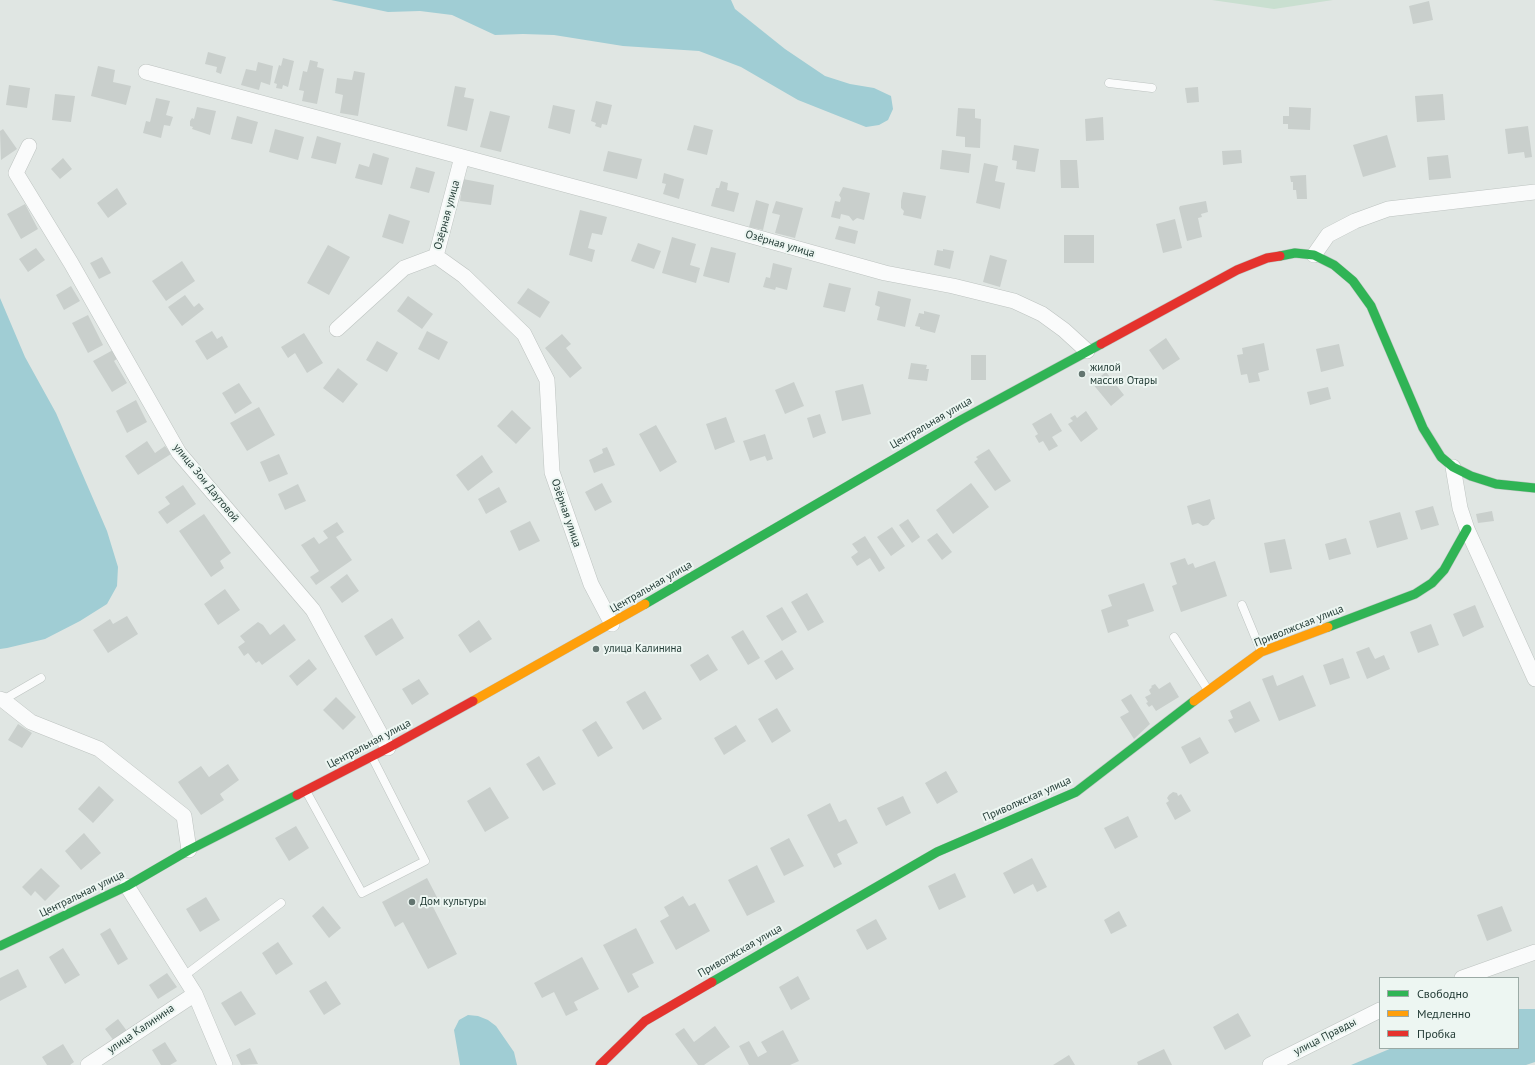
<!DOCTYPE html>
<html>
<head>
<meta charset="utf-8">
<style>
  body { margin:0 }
  #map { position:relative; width:1535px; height:1065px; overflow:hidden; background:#e0e6e3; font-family:"PT Sans",sans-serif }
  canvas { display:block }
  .legend { position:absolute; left:1379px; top:977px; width:140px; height:72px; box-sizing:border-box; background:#edf6f2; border:1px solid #9baaa5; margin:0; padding:5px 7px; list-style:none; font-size:12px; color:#1f3832 }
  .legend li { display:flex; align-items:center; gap:8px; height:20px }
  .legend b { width:20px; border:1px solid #9baaa5 }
</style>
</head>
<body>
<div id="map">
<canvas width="1535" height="1065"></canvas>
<ul class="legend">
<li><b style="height:5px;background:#30b455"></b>Свободно</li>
<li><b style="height:5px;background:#ff9f0a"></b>Медленно</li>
<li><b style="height:5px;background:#e5322d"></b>Пробка</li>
</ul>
</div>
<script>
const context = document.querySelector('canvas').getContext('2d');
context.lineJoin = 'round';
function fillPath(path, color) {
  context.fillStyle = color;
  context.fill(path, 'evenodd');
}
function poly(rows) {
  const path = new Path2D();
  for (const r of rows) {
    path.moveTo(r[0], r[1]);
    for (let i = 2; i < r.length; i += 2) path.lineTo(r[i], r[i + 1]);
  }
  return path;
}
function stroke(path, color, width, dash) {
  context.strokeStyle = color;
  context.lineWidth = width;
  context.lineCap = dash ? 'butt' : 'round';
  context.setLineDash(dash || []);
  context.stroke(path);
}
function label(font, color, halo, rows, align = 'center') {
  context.font = font + ' "PT Sans",sans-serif';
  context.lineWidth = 4;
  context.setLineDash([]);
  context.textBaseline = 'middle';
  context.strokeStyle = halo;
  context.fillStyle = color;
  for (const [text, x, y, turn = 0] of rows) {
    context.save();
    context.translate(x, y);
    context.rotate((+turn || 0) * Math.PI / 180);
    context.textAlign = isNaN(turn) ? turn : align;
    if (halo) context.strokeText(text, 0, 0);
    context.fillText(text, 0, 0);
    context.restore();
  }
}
fillPath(poly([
  [1212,0,1333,0,1274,9]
]), '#c9dfd0');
fillPath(poly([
  [331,0,731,0,735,9,785,49,825,76,850,84,874,88,891,96,893,109,888,120,879,125,866,127,798,100,741,67,699,51,623,46,554,35,523,34,495,35,452,15,420,11,388,12],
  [0,298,25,357,56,413,107,531,118,567,117,586,107,604,80,621,45,639,7,648,0,649],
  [1518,1009,1535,1009,1535,1062,1526,1065,1351,1065,1392,1048,1518,1048],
  [468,1015,478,1016,488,1020,496,1026,514,1052,517,1065,460,1065,454,1030,459,1020]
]), '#a0cdd4');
fillPath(poly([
  [1429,1,1433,20,1413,24,1409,6],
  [208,52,226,57,221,74,216,72,217,67,205,64],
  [283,58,294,61,288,87,283,85,282,89,276,88,277,84,274,83,279,65,281,66],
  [310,60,318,62,317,67,324,69,317,104,302,101,304,91,299,90,303,71,307,72],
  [258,62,273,66,270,85,261,82,259,90,241,85,246,69,256,71],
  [98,66,115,70,113,82,131,86,126,105,91,96],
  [354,71,365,73,358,116,340,113,343,95,335,93,337,78,352,80],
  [9,85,30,88,27,108,6,105],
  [455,86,466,88,464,97,474,99,467,131,447,126],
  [1198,87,1199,102,1187,103,1185,88],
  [55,94,75,96,71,122,52,120],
  [1443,94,1445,120,1417,122,1415,96],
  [156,98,170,101,166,115,173,117,170,126,164,125,161,138,143,133,146,121,150,122],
  [596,101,612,105,607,125,602,124,601,128,595,126,596,123,591,121],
  [553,105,575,110,570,134,548,128],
  [197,107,216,111,210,135,192,129,193,127,190,126,190,121,192,118,194,119],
  [1289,107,1311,108,1310,130,1288,129,1288,124,1283,124,1283,116,1289,116],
  [958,108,975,109,975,118,981,119,980,148,965,147,965,137,956,136],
  [490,111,510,116,501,152,480,147],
  [237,116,258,122,252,144,231,139],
  [1103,117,1104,140,1086,141,1085,119],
  [694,125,713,130,707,155,687,150],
  [1528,126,1532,157,1525,158,1524,152,1508,154,1505,129],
  [3,129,17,149,1,160,0,131],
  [275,129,304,137,298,160,269,152],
  [1387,135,1396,167,1363,177,1353,145],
  [317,136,341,143,336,164,311,158],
  [1014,145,1039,149,1035,172,1016,169,1017,161,1012,160],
  [942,150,971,154,969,173,940,169],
  [1241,150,1242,163,1223,165,1222,151],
  [608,151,642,159,637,179,603,171],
  [373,153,389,158,382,185,355,178,359,164,369,167],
  [1448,155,1451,178,1429,180,1427,157],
  [63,158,72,169,60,179,51,169],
  [1060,160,1077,160,1079,188,1061,188],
  [984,163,998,166,995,181,1005,183,1000,209,976,203],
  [416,167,435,172,429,193,410,188],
  [664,173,684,179,679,199,663,194,666,184,662,183],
  [1306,175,1307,199,1297,199,1296,190,1293,190,1293,182,1291,182,1290,176],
  [463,179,494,185,491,205,460,201],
  [721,181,728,183,727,190,739,193,734,212,711,206,716,188,719,188],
  [843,187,870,193,864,220,857,218,853,221,849,216,841,214,840,219,831,217,835,201,840,202,841,198,839,195],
  [117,188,127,204,108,218,97,203],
  [903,192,926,196,921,219,903,215,904,211,901,208,901,201],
  [756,200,769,204,763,230,749,227],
  [776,201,803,208,795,238,775,233,780,215,772,213],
  [1206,201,1208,212,1201,214,1202,217,1198,218,1202,237,1187,241,1179,208,1180,206],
  [25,204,38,229,21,239,7,214],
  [580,210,607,217,602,235,592,233,588,248,595,250,592,262,569,255],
  [389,214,410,221,403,244,382,237],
  [1175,219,1182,248,1163,253,1156,224],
  [839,226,858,231,855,244,835,239],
  [1064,235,1094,235,1094,263,1064,263],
  [672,237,696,244,690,265,700,268,696,283,662,273],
  [638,243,661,251,654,269,631,261],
  [328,245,350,257,329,295,307,283],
  [711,247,736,253,729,283,703,276],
  [36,248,45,260,28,272,19,259],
  [943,249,954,251,950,269,934,265,937,250,943,251],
  [990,255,1007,260,1000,287,983,282],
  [102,257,111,273,99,279,90,263],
  [182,261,195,281,166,301,152,281],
  [773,263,792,268,787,290,776,287,775,290,763,287,766,277,770,278],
  [829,283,851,288,845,312,823,307],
  [71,286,80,301,64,310,56,295],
  [528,288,550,302,540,318,517,303],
  [878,291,911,299,905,327,877,320,880,307,875,305],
  [185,295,194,307,199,303,204,309,182,326,168,307],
  [408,296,433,314,422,329,397,311],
  [924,311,940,315,935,333,920,329,920,327,915,326,919,313,924,314],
  [88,315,103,345,88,353,72,323],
  [212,331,217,339,222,336,228,347,207,360,195,341],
  [427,331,448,342,439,360,418,349],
  [304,333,323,363,307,373,295,353,288,358,281,347],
  [562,334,571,344,566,348,582,368,570,378,545,348],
  [1166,338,1180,359,1163,370,1149,350],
  [377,341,398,353,387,372,366,360],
  [1264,343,1269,370,1258,373,1260,381,1249,383,1247,374,1241,375,1237,355,1243,354,1242,348],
  [1339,344,1344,366,1321,372,1316,349],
  [113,350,118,358,114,361,127,383,112,392,93,361],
  [971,355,986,355,986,380,971,380],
  [911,363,927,365,926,369,929,369,927,381,908,379],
  [338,368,358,384,343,403,323,388],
  [1106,372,1124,395,1111,406,1092,383],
  [794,382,804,406,785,414,775,390],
  [239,383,252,403,235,414,222,393],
  [863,384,871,414,842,421,835,391],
  [1328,387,1331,399,1310,405,1307,392],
  [136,400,147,422,127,433,116,411],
  [259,407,275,435,247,451,230,423],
  [512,410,531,428,516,444,497,426],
  [1086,411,1098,429,1081,442,1068,424,1073,421,1070,418,1075,415,1077,418],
  [1051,413,1062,431,1052,437,1058,446,1049,451,1043,441,1039,443,1035,436,1038,434,1032,424],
  [820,414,826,433,813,438,807,418],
  [726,417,735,442,715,450,706,424],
  [656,425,677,462,660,472,639,434],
  [765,434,773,459,767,461,765,456,750,461,743,441],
  [147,441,155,453,165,446,171,454,138,475,125,456],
  [607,447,615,465,594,473,589,460,603,453,602,449],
  [989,449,1011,481,995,491,974,462,978,459,976,457],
  [279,454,288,474,269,482,260,462],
  [482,455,493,472,468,491,456,475],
  [602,483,612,502,595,511,585,492],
  [971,483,989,507,953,534,936,510],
  [298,484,306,501,285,510,278,494],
  [183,485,196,504,167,524,158,512,170,504,165,497],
  [499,487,507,502,486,514,478,499],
  [1210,499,1215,519,1212,520,1208,525,1203,526,1198,523,1192,525,1187,506],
  [1433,506,1439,525,1421,530,1415,511],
  [1492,511,1494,521,1478,523,1476,514],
  [1400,512,1408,539,1377,548,1369,521],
  [204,514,231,553,220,561,224,568,211,577,179,531],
  [908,519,920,537,912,543,899,525],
  [530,521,540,541,519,551,510,531],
  [337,522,344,532,336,537,352,560,316,585,310,577,319,571,301,545,314,537,319,544,328,538,323,531],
  [892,527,905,546,891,556,877,537],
  [937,533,952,552,942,560,927,540],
  [865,536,885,568,879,572,870,558,857,566,851,557,858,552,852,544],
  [1346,538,1351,554,1329,560,1325,544],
  [1285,539,1292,569,1270,573,1264,543],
  [1185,558,1188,565,1193,563,1195,568,1215,561,1227,596,1181,612,1172,586,1177,584,1170,563],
  [347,574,359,591,342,603,330,587],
  [1144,583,1154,611,1127,620,1129,626,1108,633,1101,610,1112,606,1108,595],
  [225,589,240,610,218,625,204,604],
  [807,593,824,622,808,631,791,602],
  [1475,605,1484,627,1463,637,1453,614],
  [782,607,797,632,782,641,766,616],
  [127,616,138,634,108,653,93,630,110,619,113,624],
  [392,618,404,638,376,656,364,636],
  [479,620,492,639,470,653,458,635],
  [258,622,263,625,270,635,284,624,296,640,262,665,259,661,256,663,248,653,244,656,238,647,245,642,240,636],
  [1431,624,1439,645,1418,653,1410,632],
  [743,630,760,658,748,665,731,637],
  [1369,647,1375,659,1384,655,1390,669,1367,679,1356,652],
  [782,650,794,669,776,680,764,661],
  [708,654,718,670,700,681,690,665],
  [1343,658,1350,678,1330,685,1323,665],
  [309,659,317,669,297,686,289,676],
  [1273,675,1277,686,1303,675,1316,706,1279,721,1262,679],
  [419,679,429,694,412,705,402,689],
  [1170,682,1179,697,1156,711,1152,705,1149,707,1146,703,1148,702,1145,697,1151,694,1149,690,1152,687,1151,686,1155,684,1159,689],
  [645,691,662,719,643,730,626,702],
  [1131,694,1150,724,1134,739,1120,717,1129,712,1121,700],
  [336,697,356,717,343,730,323,710],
  [1250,701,1260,721,1235,733,1228,720,1233,718,1230,711],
  [777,708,791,731,772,743,758,719],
  [596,721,613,748,598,757,582,730],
  [18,724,32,733,22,748,8,740],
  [736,725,746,741,724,755,714,738],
  [1200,737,1209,753,1190,764,1181,747],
  [539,756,556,784,543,791,526,764],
  [228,764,239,780,220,794,224,800,201,815,178,782,201,766,209,777],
  [946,771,958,792,937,804,925,783],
  [99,786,114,800,93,823,78,809],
  [490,787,509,818,485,832,467,801],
  [1173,792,1177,793,1178,796,1181,794,1191,811,1175,820,1166,803,1169,801,1167,798,1169,795],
  [903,796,911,813,886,826,877,808],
  [830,803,839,822,846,819,858,843,837,854,842,864,834,868,807,815],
  [1128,816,1138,837,1115,849,1104,828],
  [296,826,309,848,289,861,275,838],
  [84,833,101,853,81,870,65,851],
  [789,838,804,866,784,876,770,848],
  [1032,858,1047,887,1037,892,1033,884,1014,894,1003,873],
  [757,865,775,902,747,916,728,880],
  [41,868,60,886,45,901,35,891,31,896,22,887],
  [955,873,966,897,939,910,928,886],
  [427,878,439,901,432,905,457,954,428,969,403,922,395,927,382,902],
  [683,896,689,906,695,903,710,931,676,950,660,921,669,916,664,907],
  [206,897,220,920,200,932,186,909],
  [323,906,341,928,329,938,312,916],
  [1502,906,1512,931,1487,941,1477,915],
  [1119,911,1127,926,1111,934,1104,920],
  [876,919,887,939,867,950,856,930],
  [110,928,128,959,118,965,100,934],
  [636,928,654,963,632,974,639,987,628,993,603,945],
  [278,942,293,964,276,975,262,953],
  [63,948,80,975,65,984,49,957],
  [582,957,599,989,574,1002,578,1010,566,1016,554,992,542,998,534,983],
  [18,969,27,987,0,1001,0,978],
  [167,973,177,987,158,999,149,985],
  [798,976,810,999,791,1010,779,987],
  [326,981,341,1004,324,1015,309,991],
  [241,991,256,1014,235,1026,221,1003],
  [1238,1013,1251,1036,1225,1050,1213,1027],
  [118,1019,127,1031,114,1041,105,1029],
  [715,1026,730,1047,704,1065,698,1065,675,1034,684,1028,694,1042],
  [783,1030,799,1061,790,1065,749,1065,739,1046,749,1041,758,1057,767,1052,761,1042],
  [165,1042,177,1061,170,1065,161,1065,152,1050],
  [63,1044,74,1062,70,1065,47,1065,42,1057],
  [250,1048,258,1064,241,1065,236,1055],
  [1164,1049,1172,1065,1138,1065,1137,1062],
  [1069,1055,1075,1065,1053,1065]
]), '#c9cfcc');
const lane = poly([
  [1109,83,1152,88],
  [1242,605,1261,651],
  [1174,637,1208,690],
  [3,700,41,678],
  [306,791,362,893,425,861,372,757],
  [184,976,281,903]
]);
const street = poly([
  [146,72,619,199,885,273,953,286,1014,301,1042,314,1064,330,1087,351],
  [29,146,16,173,71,263,179,453,313,610,388,748],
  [462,157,436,256,464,276,524,334,547,380,552,472,591,584,612,624],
  [1314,255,1328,235,1355,221,1388,209,1535,192],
  [337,329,404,268,436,256],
  [1453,467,1460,508,1467,529,1535,679],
  [0,699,3,700,31,722,99,749,184,816,189,850],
  [127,886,195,994,225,1065],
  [1462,978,1535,952],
  [88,1065,195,994],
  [1270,1065,1380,1010]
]);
const fast = poly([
  [1280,256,1295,253,1314,255,1334,265,1353,281,1371,306,1423,428,1441,457,1453,467,1471,476,1496,484,1535,488],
  [645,604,961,420,1101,344],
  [1328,627,1415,594,1432,583,1444,570,1467,529],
  [0,946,127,886,189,850,297,795],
  [712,982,937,852,1076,792,1194,701]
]);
const slow = poly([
  [473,701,645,604],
  [1194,701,1261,652,1328,627]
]);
const jam = poly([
  [1101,344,1237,270,1267,258,1280,256],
  [297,795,388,748,473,701],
  [600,1065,645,1021,712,982]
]);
stroke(lane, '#bdc3c0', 9);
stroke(street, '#bdc3c0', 16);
stroke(fast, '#bdc4c1', 10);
stroke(slow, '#bdc4c1', 10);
stroke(jam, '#bdc4c1', 10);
stroke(lane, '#fafbfb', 8);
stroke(street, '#fafbfb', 15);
stroke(fast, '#30b455', 9);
stroke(slow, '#ff9f0a', 9);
stroke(jam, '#e5322d', 9);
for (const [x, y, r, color] of [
  [1082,374,4,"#637570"],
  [596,649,4,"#637570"],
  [412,902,4,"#637570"]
]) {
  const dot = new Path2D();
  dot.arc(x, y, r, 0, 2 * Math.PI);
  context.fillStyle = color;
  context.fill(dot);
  stroke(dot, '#edf6f2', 1.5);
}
label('11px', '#1f3832', '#edf6f2', [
  ["Озёрная улица",447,215,-75],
  ["Озёрная улица",780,244,16],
  ["Центральная улица",931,423,-30],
  ["улица Зои Даутовой",206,483,51],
  ["Озёрная улица",566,513,71],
  ["Центральная улица",651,587,-30],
  ["Приволжская улица",1299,626,-22],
  ["Центральная улица",369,744,-28],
  ["Приволжская улица",1027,799,-24],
  ["Центральная улица",82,894,-26],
  ["Приволжская улица",740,951,-30],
  ["улица Калинина",141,1029,-34],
  ["улица Правды",1325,1037,-27]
]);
label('11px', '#1f3832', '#edf6f2', [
  ["жилой",1090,368],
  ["массив Отары",1090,381],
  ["улица Калинина",604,649],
  ["Дом культуры",420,902]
], 'left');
</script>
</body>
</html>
